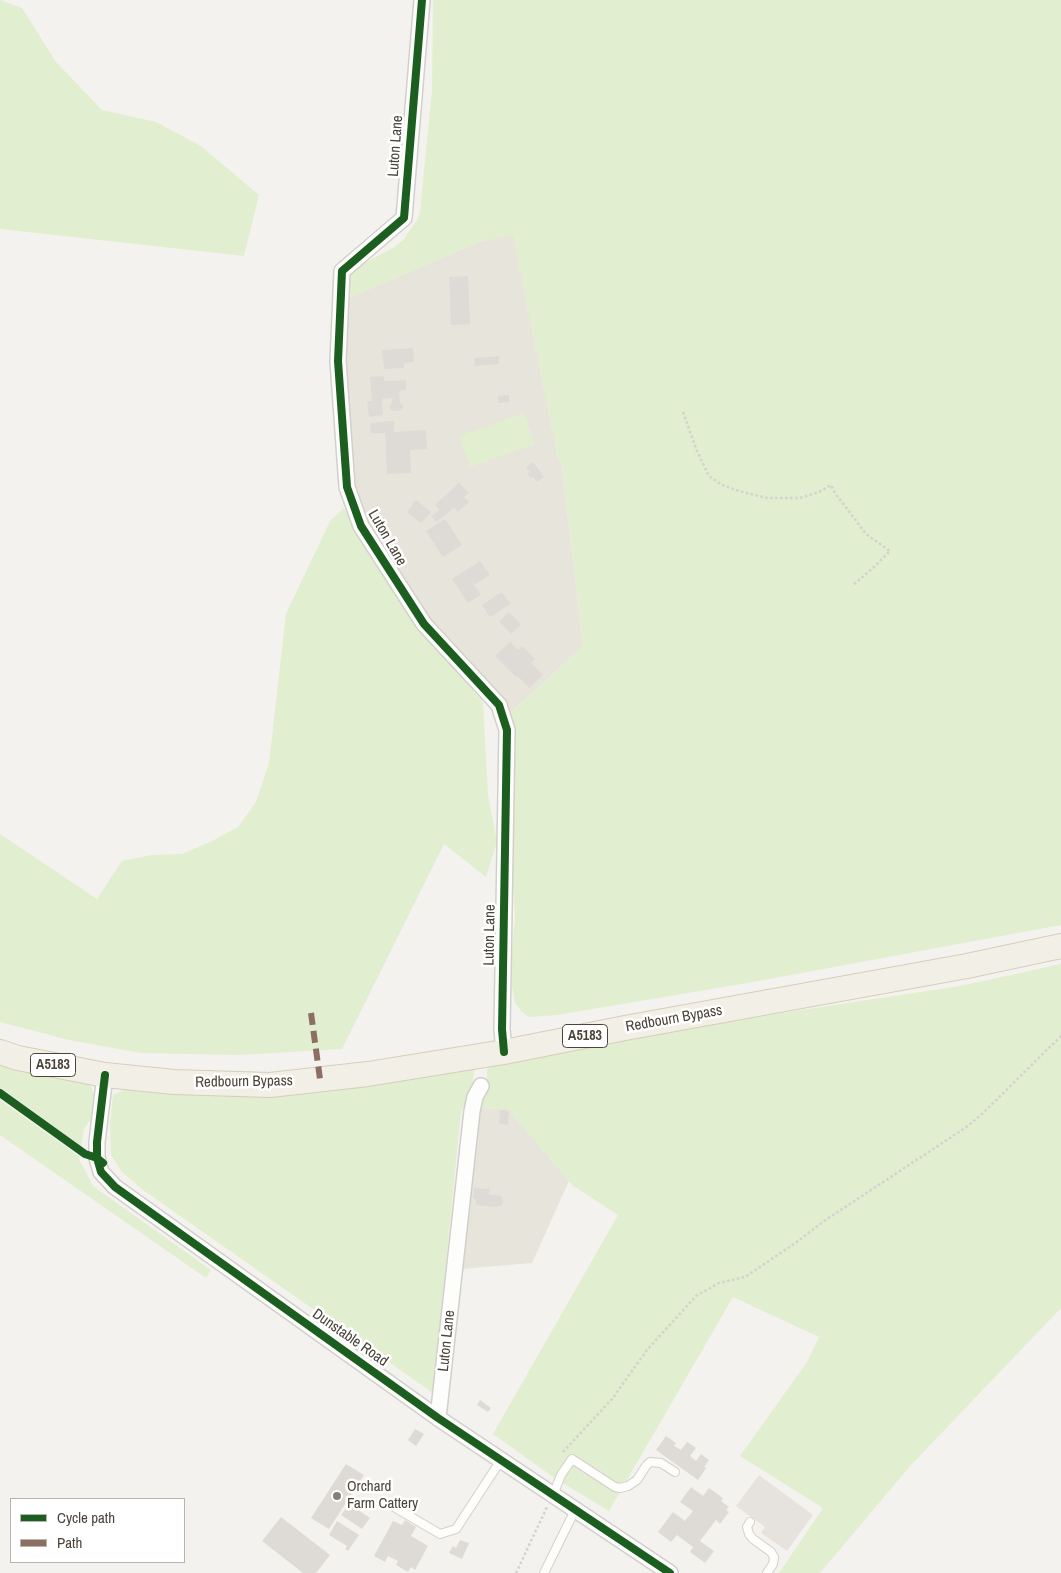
<!DOCTYPE html>
<html>
<head>
<meta charset="utf-8">
<style>
  body { margin:0 }
  #map { position:relative; width:1061px; height:1573px; overflow:hidden; background:#f4f2ee; font-family:"Archivo Narrow",sans-serif }
  canvas { display:block }
  .legend { position:absolute; left:10px; top:1498px; width:175px; height:65px; box-sizing:border-box; background:#fff; border:1px solid #b7b4b0; margin:0; padding:6px 9px; list-style:none; font-size:15px; color:#4b4439 }
  .legend li { display:flex; align-items:center; gap:10px; height:25px }
  .legend b { width:25px; border:1px solid #b7b4b0 }
</style>
</head>
<body>
<div id="map">
<canvas width="1061" height="1573"></canvas>
<ul class="legend">
<li><b style="height:6px;background:#1b5e20"></b>Cycle path</li>
<li><b style="height:6px;background:#8d6e63"></b>Path</li>
</ul>
</div>
<script>
const context = document.querySelector('canvas').getContext('2d');
context.lineJoin = 'round';
function fillPath(path, color) {
  context.fillStyle = color;
  context.fill(path, 'evenodd');
}
function poly(rows) {
  const path = new Path2D();
  for (const r of rows) {
    path.moveTo(r[0], r[1]);
    for (let i = 2; i < r.length; i += 2) path.lineTo(r[i], r[i + 1]);
  }
  return path;
}
function stroke(path, color, width, dash) {
  context.strokeStyle = color;
  context.lineWidth = width;
  context.lineCap = dash ? 'butt' : 'round';
  context.setLineDash(dash || []);
  context.stroke(path);
}
function label(font, color, halo, rows, align = 'center') {
  context.font = font + ' "Archivo Narrow",sans-serif';
  context.lineWidth = 5;
  context.setLineDash([]);
  context.textBaseline = 'middle';
  context.strokeStyle = halo;
  context.fillStyle = color;
  for (const [text, x, y, turn = 0] of rows) {
    context.save();
    context.translate(x, y);
    context.rotate((+turn || 0) * Math.PI / 180);
    context.textAlign = isNaN(turn) ? turn : align;
    if (halo) context.strokeText(text, 0, 0);
    context.fillText(text, 0, 0);
    context.restore();
  }
}
fillPath(poly([
  [513,234,557,454,562,468,583,646,508,715,424,619,377,543,352,483,344,380,346,299,479,242],
  [477,1108,508,1109,569,1181,532,1263,461,1269]
]), '#e7e4dc');
fillPath(poly([
  [0,0,22,8,56,62,102,110,156,122,201,146,259,195,244,256,0,229],
  [433,0,1061,0,1061,925,753,982,557,1015,529,1017,522,1012,515,1003,512,986,511,959,515,918,504,719,583,646,562,468,557,454,513,235,479,242,346,299,348,280,352,273,361,265,396,246,403,240,417,220,420,212,432,91],
  [524,413,535,444,470,467,459,436],
  [344,508,399,600,422,630,483,702,488,795,497,842,486,877,444,844,342,1049,237,1055,141,1053,69,1040,0,1022,0,834,97,899,122,861,151,855,182,854,212,841,238,827,256,802,269,763,286,614,330,521],
  [1061,964,1061,1308,911,1465,820,1573,779,1573,823,1508,740,1456,807,1362,819,1337,733,1297,609,1511,556,1479,493,1434,618,1215,572,1185,508,1109,477,1108,486,1086,488,1063,775,1014,960,986],
  [0,1061,90,1083,96,1100,92,1117,84,1129,81,1146,0,1087],
  [474,1067,473,1085,461,1112,433,1393,143,1190,122,1172,111,1155,110,1124,113,1095,128,1088],
  [0,1100,77,1155,93,1186,211,1270,206,1278,0,1135]
]), '#e1eecf');
fillPath(poly([
  [759,1475,813,1515,787,1551,761,1533,765,1527,736,1506]
]), '#e6e3df');
fillPath(poly([
  [468,276,470,324,451,325,449,277],
  [413,348,414,362,404,363,404,368,384,369,382,350],
  [499,356,499,364,475,366,474,358],
  [384,376,384,381,406,380,406,390,399,391,400,403,403,405,403,408,401,410,393,411,390,409,390,405,392,404,392,398,382,399,383,415,369,417,367,401,372,401,370,377],
  [509,395,509,402,498,403,498,396],
  [394,421,394,432,426,430,427,449,410,450,411,473,387,474,385,433,371,433,370,423],
  [533,462,544,477,537,482,533,477,531,479,527,473,530,472,526,467],
  [459,483,469,493,464,497,469,502,458,512,454,508,436,522,431,516,440,510,435,505],
  [416,500,431,512,421,523,407,512],
  [445,519,462,545,443,557,426,531],
  [480,561,490,575,474,585,481,595,468,603,452,579],
  [502,592,510,604,490,617,482,605],
  [509,612,521,625,511,634,499,621],
  [510,642,518,650,522,646,535,659,531,663,543,675,529,688,518,676,516,677,495,656],
  [500,1110,509,1111,508,1125,499,1124],
  [474,1188,490,1189,489,1194,501,1196,503,1201,502,1205,496,1207,476,1205,476,1199,473,1199],
  [480,1400,491,1408,488,1412,477,1405],
  [415,1429,424,1434,416,1446,408,1440],
  [666,1436,676,1443,674,1446,681,1450,687,1442,696,1448,690,1456,696,1461,701,1454,709,1460,704,1467,706,1468,698,1480,656,1450],
  [346,1464,364,1475,329,1529,311,1518],
  [691,1487,703,1496,709,1488,723,1498,721,1501,729,1507,726,1510,729,1512,720,1524,716,1520,700,1541,714,1551,705,1563,690,1552,693,1547,677,1535,671,1542,658,1532,673,1512,685,1521,693,1511,680,1502],
  [349,1504,370,1518,362,1529,341,1515],
  [281,1517,330,1555,316,1573,303,1573,262,1541],
  [405,1520,416,1527,411,1536,428,1546,415,1570,411,1567,408,1572,396,1565,398,1561,388,1556,385,1562,374,1556,393,1521,402,1525],
  [337,1521,359,1535,348,1551,345,1549,347,1546,329,1535],
  [460,1540,469,1543,462,1559,449,1553,453,1546,456,1548]
]), '#dedbd6');
const lane = poly([
  [553,1495,561,1475,572,1459,615,1487,620,1488,628,1486,637,1480,646,1466,650,1462,661,1463,675,1472],
  [394,1507,440,1534,456,1529,501,1460],
  [750,1522,747,1527,749,1534,753,1539,771,1552,774,1557,773,1564,767,1573],
  [544,1573,575,1510]
]);
const street = poly([
  [422,0,404,218,342,271,338,361,347,487,361,526,424,624,499,705,507,730,502,1029,504,1052],
  [105,1075,97,1142,97,1158,101,1172,115,1187,438,1418,670,1573],
  [438,1418,472,1111,475,1097,481,1086]
]);
const primary = poly([
  [0,1052,18,1058,105,1075,174,1082,270,1085,368,1074,504,1052,625,1028,967,966,1061,946]
]);
stroke(lane, '#d2d0cb', 10);
stroke(street, '#d2d0cb', 18);
stroke(primary, '#d6cebb', 26);
stroke(poly([
  [683,412,697,451,709,476,722,485,739,491,767,498,800,498,819,492,831,485,835,493,866,534,890,551,874,567,852,586],
  [563,1452,612,1399,647,1350,696,1296,719,1283,745,1277,794,1244,824,1221,965,1128,981,1115,1061,1036],
  [516,1573,547,1507]
]), '#d3d2cc', 2.5, [2.5, 2.5]);
stroke(lane, '#fdfdfc', 8);
stroke(street, '#fdfdfc', 15);
stroke(primary, '#f2efe6', 24);
stroke(poly([
  [311,1013,320,1079]
]), '#8d6e63', 6, [12, 6]);
stroke(poly([
  [422,0,404,218,342,271,338,361,347,487,361,526,424,624,499,705,507,730,502,1029,504,1052],
  [105,1075,97,1142,97,1158,101,1172,115,1187,438,1418,670,1573],
  [0,1093,85,1154,97,1158,103,1163]
]), '#1b5e20', 8);
for (const [x, y, r, color] of [
  [337,1496,5,"#868178"]
]) {
  const dot = new Path2D();
  dot.arc(x, y, r, 0, 2 * Math.PI);
  context.fillStyle = color;
  context.fill(dot);
  stroke(dot, '#fff', 2);
}
for (const [x, y, w] of [
  [585,1036,45],
  [53,1065,45]
]) {
  const box = new Path2D();
  box.roundRect(x - w / 2, y - 11.5, w, 23, 4);
  context.fillStyle = '#fff';
  context.fill(box);
  stroke(box, '#4b4439', 1);
}
label('bold 14px', '#4b4439', null, [
  ["A5183",585,1036],
  ["A5183",53,1065]
]);
label('15px', '#4b4439', '#fff', [
  ["Luton Lane",396,146,-86],
  ["Luton Lane",387,538,60],
  ["Luton Lane",490,935,-89],
  ["Redbourn Bypass",674,1019,-10],
  ["Redbourn Bypass",244,1082,-1],
  ["Dunstable Road",350,1338,35],
  ["Luton Lane",447,1341,-84]
]);
label('15px', '#4b4439', '#fff', [
  ["Orchard",347,1487],
  ["Farm Cattery",347,1504]
], 'left');
</script>
</body>
</html>
